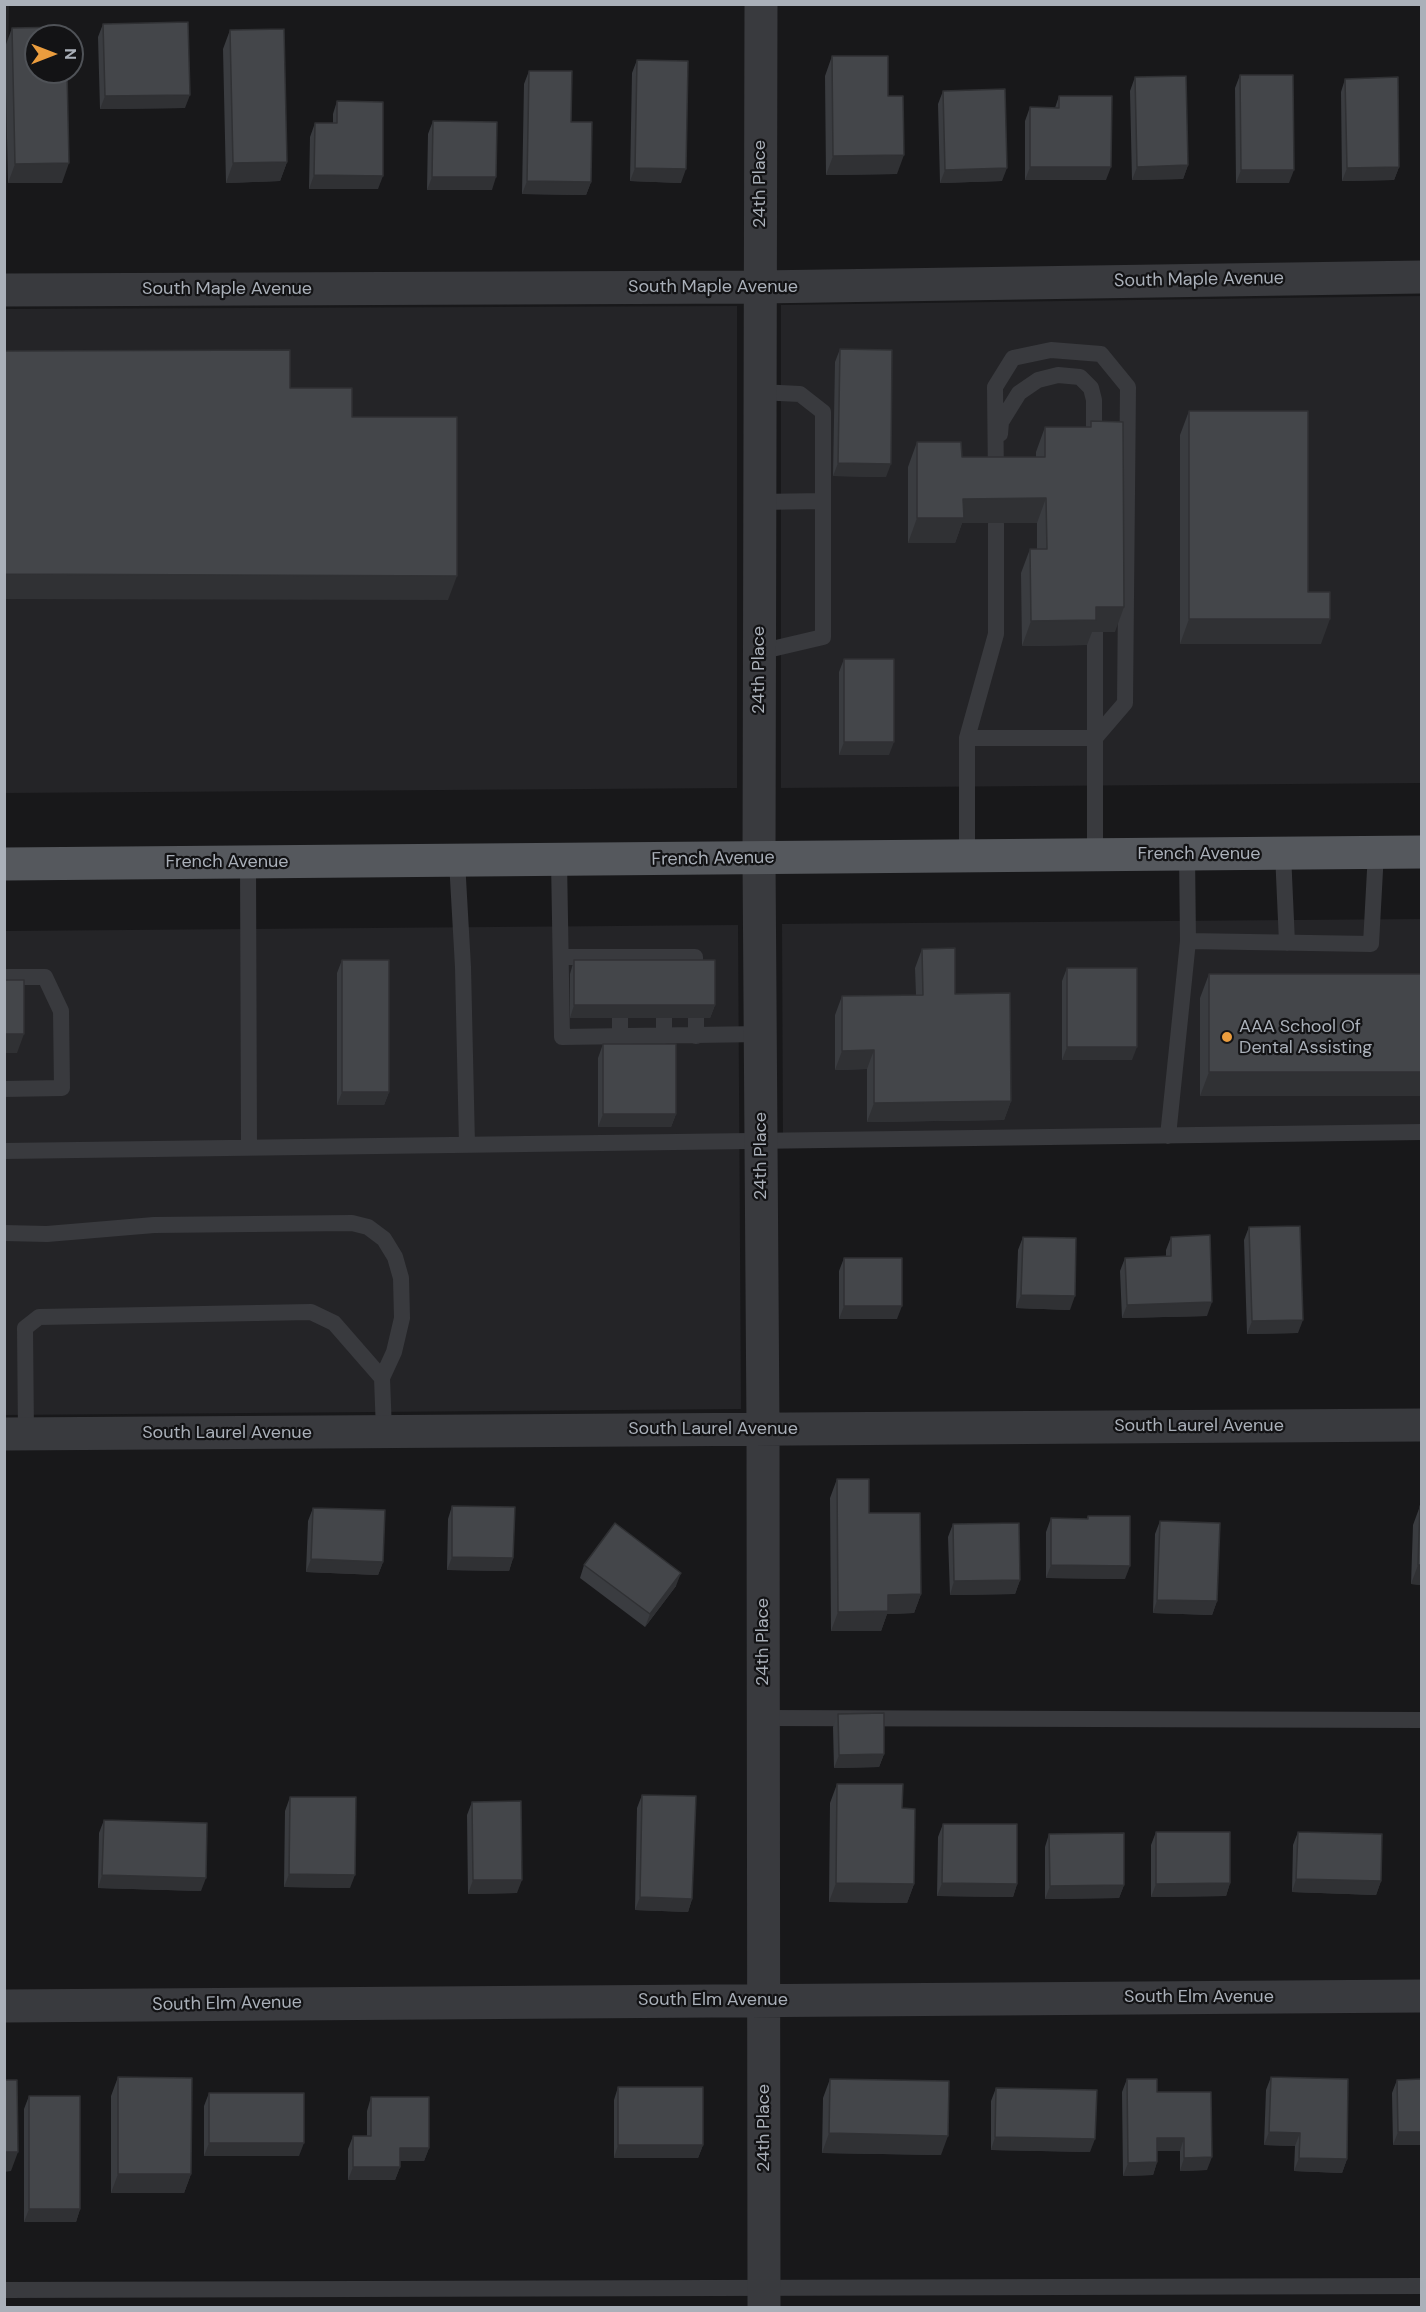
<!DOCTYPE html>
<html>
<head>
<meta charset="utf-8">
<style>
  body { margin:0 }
  #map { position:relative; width:1426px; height:2312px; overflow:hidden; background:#18181a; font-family:"DM Sans",sans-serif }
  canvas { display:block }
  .frame { position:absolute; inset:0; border:6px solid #aab0b9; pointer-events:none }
  .north { position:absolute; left:24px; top:24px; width:60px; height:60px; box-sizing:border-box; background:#131315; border:2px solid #4f5257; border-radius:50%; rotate:90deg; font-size:16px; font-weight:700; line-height:24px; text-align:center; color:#aab0b9 }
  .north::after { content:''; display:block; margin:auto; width:21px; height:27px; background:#eb9d3e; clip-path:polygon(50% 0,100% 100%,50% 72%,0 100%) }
</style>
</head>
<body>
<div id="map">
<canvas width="1426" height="2312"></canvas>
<div class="frame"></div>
<div class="north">N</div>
</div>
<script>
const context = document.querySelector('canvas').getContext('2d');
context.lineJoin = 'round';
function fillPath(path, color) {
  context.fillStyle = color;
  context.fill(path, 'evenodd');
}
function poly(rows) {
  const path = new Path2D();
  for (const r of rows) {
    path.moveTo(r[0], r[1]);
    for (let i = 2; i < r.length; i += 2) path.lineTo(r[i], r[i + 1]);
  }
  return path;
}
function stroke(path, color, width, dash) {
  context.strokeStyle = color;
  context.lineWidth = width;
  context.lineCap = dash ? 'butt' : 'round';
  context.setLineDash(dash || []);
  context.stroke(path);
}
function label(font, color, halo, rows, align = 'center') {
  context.font = font + ' "DM Sans",sans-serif';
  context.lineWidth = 4.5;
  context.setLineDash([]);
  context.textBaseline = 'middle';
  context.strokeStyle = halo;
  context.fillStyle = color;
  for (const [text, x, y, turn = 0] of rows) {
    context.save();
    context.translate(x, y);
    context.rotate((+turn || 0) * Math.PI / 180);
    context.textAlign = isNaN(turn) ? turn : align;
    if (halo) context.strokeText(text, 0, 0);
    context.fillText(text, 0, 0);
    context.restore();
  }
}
fillPath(poly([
  [4,5,9,5,5,271,4,271],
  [1421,296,1421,783,781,788,781,305],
  [737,306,737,788,5,793,4,309],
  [1421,919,1421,1138,783,1148,782,924],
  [738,925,741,1409,5,1415,4,931]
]), '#242427');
stroke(poly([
  [759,392,800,394,823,412,823,637,759,652],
  [1000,434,1001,422,1019,393,1038,380,1058,375,1080,377,1091,388,1094,400,1094,442],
  [996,480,995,387,1013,358,1051,350,1101,354,1128,387,1125,703,1095,738],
  [759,502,823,501],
  [967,738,996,634,996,524],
  [1283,853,1287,943],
  [1095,855,1095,632],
  [967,856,967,738,1095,738],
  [559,860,562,1037,761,1034],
  [457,861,463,967,467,1145],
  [248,862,249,1147],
  [1188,941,1371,944,1376,852],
  [561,957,695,957,695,974],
  [4,977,45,977,61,1011,62,1088,4,1089],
  [620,1018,620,1036],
  [664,1018,664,1036],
  [696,1018,696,1036],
  [1168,1136,1188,941,1187,853],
  [4,1151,1422,1132],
  [4,1233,47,1234,154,1225,352,1223,368,1227,384,1239,395,1257,401,1278,402,1318,394,1352,382,1378,384,1431],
  [26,1434,25,1328,39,1317,311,1312,334,1323,382,1378],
  [763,1718,1422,1720],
  [4,2290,1422,2286]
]), '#393a3e', 16);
stroke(poly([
  [761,4,759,858,763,1429,764,2308],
  [4,290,759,287,1422,277],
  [4,1434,1422,1425],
  [4,2006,1422,1996]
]), '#393a3e', 33);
stroke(poly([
  [4,864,1422,852]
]), '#55585d', 33);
fillPath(poly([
  [103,24,185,108,100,109,98,37],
  [12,28,62,183,8,183,5,47],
  [230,30,287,162,280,181,226,183,223,49],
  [832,56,888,96,897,174,826,175,825,76],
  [637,60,681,183,630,181,632,73],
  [529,71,571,122,591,182,586,195,522,194,524,84],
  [1240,75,1289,183,1236,183,1235,88],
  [1135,77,1188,165,1183,179,1132,180,1130,91],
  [1345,79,1399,167,1394,180,1342,181,1341,92],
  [943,91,1002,181,940,183,938,104],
  [1059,96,1106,180,1025,180,1025,121,1030,107,1055,108],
  [337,101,378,189,309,189,310,137,315,123,333,123,333,114],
  [433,121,492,190,427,190,428,134],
  [840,349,886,477,833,476,835,362],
  [1189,411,1308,592,1321,644,1180,644,1180,435],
  [1091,421,1115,632,1092,632,1087,645,1022,646,1021,573,1030,549,1037,549,1037,523,962,523,955,543,908,543,908,467,917,442,962,457,1036,457,1036,452,1045,427,1089,427],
  [844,659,889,755,839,755,839,672],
  [922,949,1011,1101,1004,1120,867,1122,867,1069,835,1070,835,1015,842,996,916,995,915,968],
  [342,960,389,1092,384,1105,337,1105,337,973],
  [574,960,715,1005,710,1018,570,1018,570,974],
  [1067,968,1132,1060,1062,1060,1062,981],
  [1209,974,1422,1096,1200,1096,1200,998],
  [603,1044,676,1114,671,1127,598,1127,598,1058],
  [1249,1227,1298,1333,1247,1334,1244,1240],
  [1023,1237,1070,1310,1016,1308,1018,1250],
  [1171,1237,1207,1316,1122,1318,1120,1271,1125,1258,1166,1256,1166,1250],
  [844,1258,897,1319,839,1319,839,1271],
  [837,1479,869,1513,921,1594,914,1613,887,1614,881,1631,831,1631,830,1498],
  [452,1506,513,1558,509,1571,447,1570,448,1519],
  [1420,1506,1422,1585,1411,1584,1413,1525],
  [313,1508,383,1562,378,1575,306,1572,308,1521],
  [1088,1516,1125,1579,1046,1578,1046,1532,1051,1518,1087,1519],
  [1160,1521,1217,1601,1212,1615,1153,1613,1155,1534],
  [953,1524,1020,1580,1015,1594,950,1595,948,1537],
  [584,1565,676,1586,645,1627,580,1578],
  [838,1714,884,1754,879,1767,834,1768,833,1727],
  [837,1784,902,1808,914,1884,907,1903,829,1902,830,1803],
  [642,1795,692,1899,688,1912,635,1910,637,1808],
  [290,1797,350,1888,284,1887,285,1811],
  [472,1802,517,1893,468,1894,467,1815],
  [104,1820,201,1891,98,1888,99,1833],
  [943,1824,1017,1884,1013,1897,937,1896,938,1837],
  [1156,1832,1230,1883,1226,1896,1151,1897,1151,1845],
  [1298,1832,1381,1881,1376,1895,1292,1892,1293,1845],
  [1049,1834,1124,1885,1119,1898,1045,1899,1045,1847],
  [118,2077,191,2174,184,2193,111,2193,111,2096],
  [1271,2077,1347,2159,1342,2173,1294,2171,1295,2146,1264,2145,1266,2090],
  [830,2079,941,2155,822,2153,823,2098],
  [1127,2079,1157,2092,1207,2170,1180,2171,1180,2151,1157,2151,1157,2162,1153,2175,1123,2176,1122,2092],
  [1422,2079,1422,2145,1393,2145,1392,2093,1397,2080],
  [618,2087,703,2145,698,2158,614,2158,614,2100],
  [996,2088,1090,2152,991,2150,991,2101],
  [209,2093,299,2156,204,2156,204,2106],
  [29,2096,80,2209,76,2222,24,2222,24,2109],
  [371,2097,429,2148,424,2161,400,2161,400,2167,395,2180,348,2180,348,2149,353,2136,367,2136,367,2111]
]), '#3a3c40');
fillPath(poly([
  [190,95,185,108,100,109,105,96],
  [904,155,897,174,826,175,833,156],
  [287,162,280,181,226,183,233,163],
  [69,163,62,183,8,183,15,164],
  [1188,165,1183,179,1132,180,1137,167],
  [1030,167,1111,167,1106,180,1025,180],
  [1399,167,1394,180,1342,181,1347,168],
  [635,168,686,169,681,183,630,181],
  [1007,168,1002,181,940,183,945,170],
  [1241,170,1294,170,1289,183,1236,183],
  [314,175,383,176,378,189,309,189],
  [432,177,496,177,492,190,427,190],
  [527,181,591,182,586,195,522,194],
  [838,463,891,464,886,477,833,476],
  [1046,498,1037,523,962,523,955,543,908,543,917,518,963,499],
  [4,574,457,576,448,600,4,599],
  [1096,607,1124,607,1115,632,1092,632,1087,645,1022,646,1031,621],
  [1189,619,1330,619,1321,644,1180,644],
  [844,742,894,742,889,755,839,755],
  [574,1005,715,1005,710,1018,570,1018],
  [4,1034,24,1034,17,1053,4,1053],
  [1067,1047,1137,1047,1132,1060,1062,1060],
  [874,1050,867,1069,835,1070,842,1051],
  [1209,1072,1422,1072,1422,1096,1200,1096],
  [342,1092,389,1092,384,1105,337,1105],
  [1011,1101,1004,1120,867,1122,874,1103],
  [603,1114,676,1114,671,1127,598,1127],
  [1021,1295,1075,1296,1070,1310,1016,1308],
  [1212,1302,1207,1316,1122,1318,1127,1305],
  [844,1306,902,1306,897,1319,839,1319],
  [1303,1320,1298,1333,1247,1334,1252,1321],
  [452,1557,513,1558,509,1571,447,1570],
  [311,1559,383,1562,378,1575,306,1572],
  [1051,1565,1130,1566,1125,1579,1046,1578],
  [1418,1565,1422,1565,1422,1585,1411,1584],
  [681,1573,676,1586,645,1627,650,1614],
  [1020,1580,1015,1594,950,1595,954,1581],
  [921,1594,914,1613,887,1614,881,1631,831,1631,838,1612,888,1595],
  [1157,1600,1217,1601,1212,1615,1153,1613],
  [884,1754,879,1767,834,1768,839,1755],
  [289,1874,355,1875,350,1888,284,1887],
  [102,1875,206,1878,201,1891,98,1888],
  [1296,1879,1381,1881,1376,1895,1292,1892],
  [473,1880,522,1880,517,1893,468,1894],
  [836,1883,914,1884,907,1903,829,1902],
  [942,1883,1017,1884,1013,1897,937,1896],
  [1230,1883,1226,1896,1151,1897,1156,1884],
  [1124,1885,1119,1898,1045,1899,1050,1886],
  [640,1897,692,1899,688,1912,635,1910],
  [1269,2132,1300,2133,1295,2146,1264,2145],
  [1398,2132,1422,2132,1422,2145,1393,2145],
  [829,2133,948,2136,941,2155,822,2153],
  [995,2137,1095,2139,1090,2152,991,2150],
  [1157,2138,1184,2138,1180,2151,1153,2151],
  [209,2143,304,2143,299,2156,204,2156],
  [618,2145,703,2145,698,2158,614,2158],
  [400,2148,429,2148,424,2161,395,2161],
  [4,2152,18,2152,11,2171,4,2172],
  [1212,2157,1207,2170,1180,2171,1184,2158],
  [1299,2158,1347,2159,1342,2173,1294,2171],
  [1157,2162,1153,2175,1123,2176,1128,2163],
  [353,2167,400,2167,395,2180,348,2180],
  [118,2174,191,2174,184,2193,111,2193],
  [29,2209,80,2209,76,2222,24,2222]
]), '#303134');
const building = poly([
  [188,22,190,95,105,96,103,24,188,22],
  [66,27,67,36,36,36,36,72,67,72,69,163,15,164,12,28,66,27],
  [284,29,287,162,233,163,230,30,284,29],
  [832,56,888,56,888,96,903,96,904,155,833,156,832,56],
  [637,60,688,61,686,169,635,168,637,60],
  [529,71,572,71,571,122,592,122,591,182,527,181,529,71],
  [1240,75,1293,75,1294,170,1241,170,1240,75],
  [1186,76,1188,165,1137,167,1135,77,1186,76],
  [1398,77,1399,167,1347,168,1345,79,1398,77],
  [1005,89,1007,168,945,170,943,91,1005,89],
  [1059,96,1112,96,1111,167,1030,167,1030,107,1059,108,1059,96],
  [337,101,383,102,383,176,314,175,315,123,337,123,337,101],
  [433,121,497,122,496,177,432,177,433,121],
  [840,349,892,350,891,464,838,463,840,349],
  [290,350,290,388,352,388,352,417,457,417,457,576,4,574,4,351,290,350],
  [1189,411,1308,411,1308,592,1330,592,1330,619,1189,619,1189,411],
  [1091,421,1123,422,1124,607,1096,607,1096,620,1031,621,1030,549,1047,549,1046,498,963,499,964,518,917,518,917,442,961,442,962,457,1045,457,1045,427,1091,427,1091,421],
  [844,659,894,659,894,742,844,742,844,659],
  [955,948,955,994,1010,993,1011,1101,874,1103,874,1050,842,1051,842,996,923,995,922,949,955,948],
  [342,960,389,960,389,1092,342,1092,342,960],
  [574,960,715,960,715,1005,574,1005,574,960],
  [1067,968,1137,968,1137,1047,1067,1047,1067,968],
  [1209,974,1422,974,1422,1072,1209,1072,1209,974],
  [4,980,24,980,24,1034,4,1034,4,980],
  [603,1044,676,1044,676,1114,603,1114,603,1044],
  [1300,1226,1303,1320,1252,1321,1249,1227,1300,1226],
  [1210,1235,1212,1302,1127,1305,1125,1258,1171,1256,1171,1237,1210,1235],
  [1023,1237,1076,1238,1075,1296,1021,1295,1023,1237],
  [844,1258,902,1258,902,1306,844,1306,844,1258],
  [837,1479,869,1479,869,1513,920,1513,921,1594,888,1595,888,1611,838,1612,837,1479],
  [452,1506,515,1507,513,1558,452,1557,452,1506],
  [1420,1506,1422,1506,1422,1565,1418,1565,1420,1506],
  [313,1508,385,1510,383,1562,311,1559,313,1508],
  [1088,1516,1130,1516,1130,1566,1051,1565,1051,1518,1088,1519,1088,1516],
  [1160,1521,1220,1523,1217,1601,1157,1600,1160,1521],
  [615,1523,681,1573,650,1614,584,1565,615,1523],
  [1019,1523,1020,1580,954,1581,953,1524,1019,1523],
  [884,1713,884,1754,839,1755,838,1714,884,1713],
  [837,1784,903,1784,902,1808,915,1809,914,1884,836,1883,837,1784],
  [642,1795,696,1796,692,1899,640,1897,642,1795],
  [290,1797,356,1797,355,1875,289,1874,290,1797],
  [521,1801,522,1880,473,1880,472,1802,521,1801],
  [104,1820,207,1823,206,1878,102,1875,104,1820],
  [943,1824,1017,1824,1017,1884,942,1883,943,1824],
  [1156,1832,1230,1832,1230,1883,1156,1884,1156,1832],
  [1298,1832,1382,1834,1381,1881,1296,1879,1298,1832],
  [1124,1833,1124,1885,1050,1886,1049,1834,1124,1833],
  [118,2077,192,2078,191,2174,118,2174,118,2077],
  [1271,2077,1348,2079,1347,2159,1299,2158,1300,2133,1269,2132,1271,2077],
  [830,2079,949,2081,948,2136,829,2133,830,2079],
  [1127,2079,1157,2079,1157,2092,1211,2092,1212,2157,1184,2158,1184,2138,1157,2138,1157,2162,1128,2163,1127,2079],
  [1422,2079,1422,2132,1398,2132,1397,2080,1422,2079],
  [4,2080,17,2080,18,2152,4,2152,4,2080],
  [618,2087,703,2087,703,2145,618,2145,618,2087],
  [996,2088,1097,2090,1095,2139,995,2137,996,2088],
  [209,2093,304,2093,304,2143,209,2143,209,2093],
  [29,2096,80,2096,80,2209,29,2209,29,2096],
  [371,2097,429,2097,429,2148,400,2148,400,2167,353,2167,353,2136,371,2136,371,2097]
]);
fillPath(building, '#44464a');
stroke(building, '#303134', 1.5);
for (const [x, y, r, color] of [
  [1227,1037,6,"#eb9d3e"]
]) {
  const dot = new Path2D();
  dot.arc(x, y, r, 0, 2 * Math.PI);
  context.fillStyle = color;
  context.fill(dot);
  stroke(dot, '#131315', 2);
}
label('18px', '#aab0b9', '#131315', [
  ["24th Place",760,184,-90],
  ["South Maple Avenue",1199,280,-1],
  ["South Maple Avenue",713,287],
  ["South Maple Avenue",227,289],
  ["24th Place",759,670,-90],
  ["French Avenue",1199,854],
  ["French Avenue",713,859,-1],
  ["French Avenue",227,862],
  ["24th Place",761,1156,-90],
  ["South Laurel Avenue",1199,1426],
  ["South Laurel Avenue",713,1429],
  ["South Laurel Avenue",227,1433],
  ["24th Place",763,1642,-90],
  ["South Elm Avenue",1199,1997],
  ["South Elm Avenue",713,2000],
  ["South Elm Avenue",227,2004,-1],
  ["24th Place",764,2128,-90]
]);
label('18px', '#aab0b9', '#131315', [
  ["AAA School Of",1239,1027],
  ["Dental Assisting",1239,1048]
], 'left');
</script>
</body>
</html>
